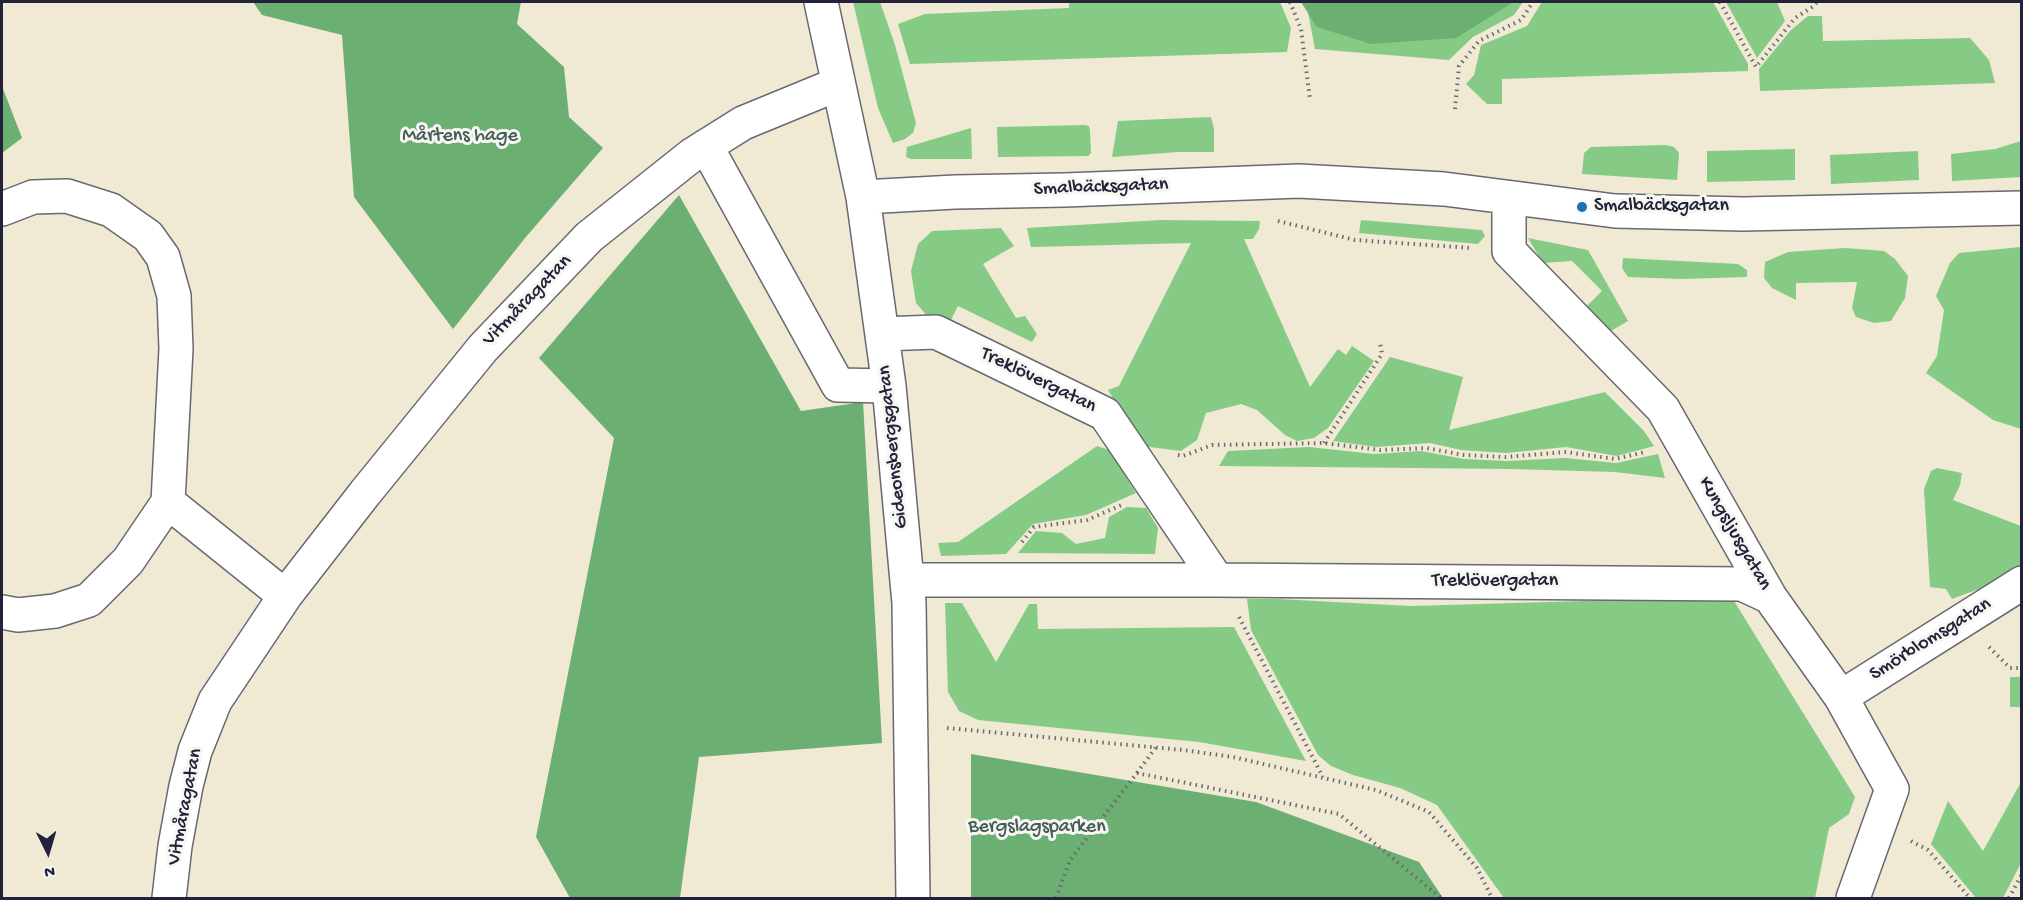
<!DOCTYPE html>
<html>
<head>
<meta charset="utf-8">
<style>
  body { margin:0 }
  #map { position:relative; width:2023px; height:900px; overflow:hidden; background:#f0e9d4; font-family:"Gochi Hand",sans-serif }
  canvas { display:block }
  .frame { position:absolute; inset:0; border:3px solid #22223b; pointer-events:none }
  .north { position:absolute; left:18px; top:822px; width:60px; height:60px; -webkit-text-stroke:4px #f6f6f2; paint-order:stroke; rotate:175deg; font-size:16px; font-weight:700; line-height:24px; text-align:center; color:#22223b }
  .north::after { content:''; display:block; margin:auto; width:21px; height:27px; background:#22223b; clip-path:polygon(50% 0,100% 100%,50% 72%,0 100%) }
</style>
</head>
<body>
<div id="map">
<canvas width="2023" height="900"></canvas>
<div class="frame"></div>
<div class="north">N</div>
</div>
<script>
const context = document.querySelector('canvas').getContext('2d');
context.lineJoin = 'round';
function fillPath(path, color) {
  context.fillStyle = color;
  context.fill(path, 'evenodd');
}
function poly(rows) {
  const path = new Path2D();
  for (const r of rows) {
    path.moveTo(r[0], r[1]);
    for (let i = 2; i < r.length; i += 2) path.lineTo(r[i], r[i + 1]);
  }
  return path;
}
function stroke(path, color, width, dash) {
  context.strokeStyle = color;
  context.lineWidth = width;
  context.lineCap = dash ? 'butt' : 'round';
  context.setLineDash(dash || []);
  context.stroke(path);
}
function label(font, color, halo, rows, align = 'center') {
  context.font = font + ' "Gochi Hand",sans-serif';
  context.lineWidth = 6;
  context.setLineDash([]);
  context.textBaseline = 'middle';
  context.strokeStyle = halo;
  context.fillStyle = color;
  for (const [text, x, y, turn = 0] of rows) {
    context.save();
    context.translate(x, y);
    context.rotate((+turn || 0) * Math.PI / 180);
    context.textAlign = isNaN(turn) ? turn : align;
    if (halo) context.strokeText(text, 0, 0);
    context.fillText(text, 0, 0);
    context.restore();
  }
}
fillPath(poly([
  [853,2,880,2,895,45,916,123,913,133,905,139,893,143,878,108],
  [1069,2,1280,2,1291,28,1287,52,910,64,898,24,925,14,1069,8],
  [1306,2,1523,2,1514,15,1473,37,1449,60,1315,49],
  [1542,2,1713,2,1748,64,1748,71,1502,79,1502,104,1487,104,1466,84,1474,75,1481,45,1527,26],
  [1726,2,1777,2,1785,21,1757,58],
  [1808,16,1822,16,1823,41,1970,38,1989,60,1995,83,1760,91,1759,69,1790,31],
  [1211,117,1214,129,1214,152,1178,152,1112,157,1118,121],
  [1085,125,1089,126,1090,131,1091,153,1088,156,998,157,997,127],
  [971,128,972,159,911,159,906,157,907,147],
  [2021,141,2021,177,1952,181,1951,154,1995,149],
  [1666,145,1674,147,1679,153,1677,180,1582,174,1584,153,1591,147],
  [1795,149,1795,180,1707,182,1707,151],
  [1918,151,1919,180,1831,184,1830,155],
  [1161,220,1260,221,1259,229,1253,239,1244,239,1310,387,1338,349,1346,355,1352,346,1374,361,1328,428,1314,438,1297,441,1285,435,1257,410,1241,404,1206,413,1197,440,1181,451,1142,446,1108,390,1119,386,1191,243,1031,247,1027,228],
  [1361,220,1482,230,1485,236,1478,244,1359,233],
  [1001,228,1014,246,983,264,1016,318,1025,316,1037,334,1032,342,958,306,949,324,928,317,916,303,911,271,918,244,932,231],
  [1528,238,1588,250,1628,321,1609,332,1586,307,1602,291,1572,261,1543,263],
  [2021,247,2022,247,2021,429,1993,420,1926,373,1937,356,1944,310,1936,296,1950,263,1959,253],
  [1845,248,1884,251,1895,259,1908,276,1905,298,1891,321,1874,323,1856,317,1852,308,1857,282,1796,283,1796,300,1772,288,1764,278,1765,262,1788,252],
  [1623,258,1738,264,1747,270,1747,277,1682,279,1628,277,1622,268],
  [1390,357,1463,377,1449,430,1605,392,1644,431,1654,446,1617,456,1566,447,1506,453,1461,450,1430,443,1376,447,1333,441],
  [1097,446,1109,450,1136,493,1086,515,1033,524,1006,554,941,556,938,543,958,542],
  [1309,447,1374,454,1421,451,1464,459,1507,461,1565,458,1616,463,1658,454,1665,478,1615,472,1511,469,1219,466,1228,451],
  [1937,468,1962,473,1960,485,1953,500,2021,526,2021,569,2000,581,1952,599,1946,589,1930,587,1924,489,1931,471],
  [1127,507,1146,508,1158,528,1155,554,1018,553,1036,531,1062,533,1076,544,1105,538,1109,517],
  [1247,599,1278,599,1411,606,1619,600,1734,601,1855,797,1849,814,1829,828,1815,898,1504,898,1437,805,1400,788,1353,775,1331,766,1318,755,1251,630],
  [945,603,962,603,996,662,1029,604,1037,604,1038,629,1234,627,1306,761,1199,742,978,720,959,711,948,692],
  [2010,677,2021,677,2021,707,2010,707],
  [2021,782,2021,863,2003,898,1976,898,1931,844,1948,801,1983,851]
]), '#85cb86');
fillPath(poly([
  [253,2,521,2,517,24,564,67,569,117,603,148,525,238,453,329,354,197,342,35,262,15],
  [1301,2,1514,2,1456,38,1371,44,1317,27],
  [2,86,22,138,2,153],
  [679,195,801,411,863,402,882,743,699,757,680,898,570,898,536,837,614,438,539,358],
  [971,754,1256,802,1419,862,1443,898,971,898]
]), '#6caf73');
const minor = poly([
  [821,2,863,197,889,386,909,603,913,898],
  [706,146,838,385,889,386],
  [863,197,955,192,1065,190,1299,181,1444,189,1615,211,1743,214,2022,208],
  [1509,198,1509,251,1663,409,1770,597,1841,697,1892,789,1853,898],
  [2,209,33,197,67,196,111,210,148,236,163,257,174,296,176,349,168,502,128,561,89,600,55,611,18,615,2,612],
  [882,334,936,332,1105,414,1217,580],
  [168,502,285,596],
  [907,580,1217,580,1742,584,1770,597],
  [1841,697,2022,583],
  [169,898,175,846,186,786,195,751,215,701,285,596,365,493,483,348,589,237,692,155,743,123,838,84]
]);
stroke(minor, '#6a6871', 36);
stroke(poly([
  [1290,2,1301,29,1310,99],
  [1720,2,1756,67,1795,18,1814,6,1817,2],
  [1455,109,1459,66,1479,41,1521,20,1533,2],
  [1278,221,1355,240,1472,248],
  [1324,443,1382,354,1380,343],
  [1178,455,1183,456,1212,445,1324,443,1380,450,1426,448,1464,455,1505,457,1566,452,1615,459,1645,452],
  [1022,542,1034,527,1087,520,1124,504],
  [1239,617,1323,777],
  [1989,647,2010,668,2022,668],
  [947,728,1183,750,1233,757,1376,790,1429,812,1477,868,1492,898],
  [1137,773,1156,747],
  [1911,841,1928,850,1970,898],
  [1056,898,1070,860,1137,773,1339,814,1441,898],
  [2009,898,2022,874]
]), '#6a6871', 4, [1.5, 4.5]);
stroke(minor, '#fff', 33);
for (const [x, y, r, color] of [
  [1582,207,6,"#1f6fb2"]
]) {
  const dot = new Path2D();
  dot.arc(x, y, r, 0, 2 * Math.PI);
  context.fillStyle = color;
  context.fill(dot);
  stroke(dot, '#f6f6f2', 2);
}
label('20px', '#455d55', '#f6f6f2', [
  ["Mårtens hage",460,137],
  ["Bergslagsparken",1037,828]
]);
label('20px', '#22223b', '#f6f6f2', [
  ["Smalbäcksgatan",1101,188,-2],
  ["Vitmåragatan",528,301,-46],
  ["Treklövergatan",1038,381,26],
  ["Gideonsbergsgatan",894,447,-96],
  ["Kungsljusgatan",1734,534,60],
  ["Treklövergatan",1495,582],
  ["Smörblomsgatan",1931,640,-32],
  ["Vitmåragatan",186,807,-79]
]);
label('20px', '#22223b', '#f6f6f2', [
  ["Smalbäcksgatan",1594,207]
], 'left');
</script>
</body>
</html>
